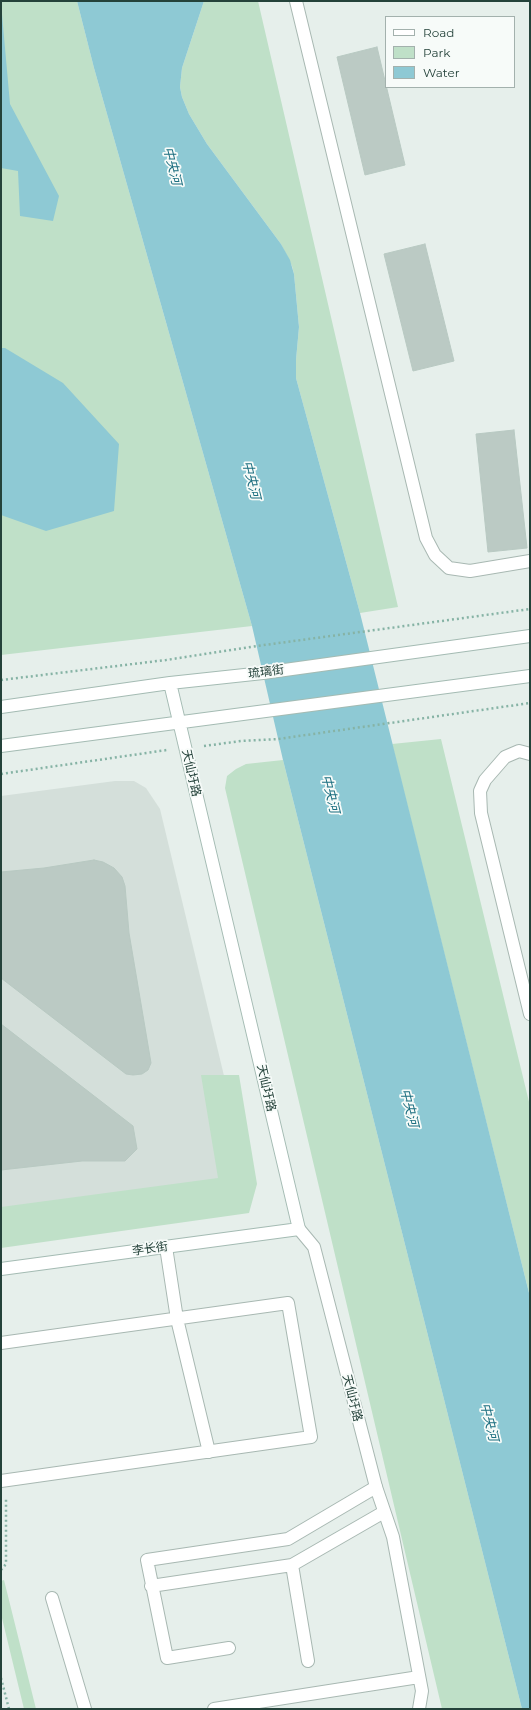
<!DOCTYPE html>
<html>
<head>
<meta charset="utf-8">
<style>
  body { margin:0 }
  #map { position:relative; width:531px; height:1710px; overflow:hidden; background:#e6efeb; font-family:Montserrat,sans-serif }
  canvas { display:block }
  .frame { position:absolute; inset:0; border:2px solid #24423a; pointer-events:none }
  .legend { position:absolute; left:385px; top:16px; width:130px; height:72px; box-sizing:border-box; background:#f7fbf9; border:1px solid #a3b1ad; margin:0; padding:5px 7px; list-style:none; font-size:12px; color:#24423a }
  .legend li { display:flex; align-items:center; gap:8px; height:20px }
  .legend b { width:20px; border:1px solid #a3b1ad }
</style>
</head>
<body>
<div id="map">
<canvas width="531" height="1710"></canvas>
<div class="frame"></div>
<ul class="legend">
<li><b style="height:5px;background:#fff"></b>Road</li>
<li><b style="height:11px;background:#bfe0c8"></b>Park</li>
<li><b style="height:11px;background:#8ec9d4"></b>Water</li>
</ul>
</div>
<script>
const context = document.querySelector('canvas').getContext('2d');
context.lineJoin = 'round';
function fillPath(path, color) {
  context.fillStyle = color;
  context.fill(path, 'evenodd');
}
function poly(rows) {
  const path = new Path2D();
  for (const r of rows) {
    path.moveTo(r[0], r[1]);
    for (let i = 2; i < r.length; i += 2) path.lineTo(r[i], r[i + 1]);
  }
  return path;
}
function stroke(path, color, width, dash) {
  context.strokeStyle = color;
  context.lineWidth = width;
  context.lineCap = dash ? 'butt' : 'round';
  context.setLineDash(dash || []);
  context.stroke(path);
}
function label(font, color, halo, rows, align = 'center') {
  context.font = font + ' Montserrat,"Noto Sans SC",sans-serif';
  context.lineWidth = 3.5;
  context.setLineDash([]);
  context.textBaseline = 'middle';
  context.strokeStyle = halo;
  context.fillStyle = color;
  for (const [text, x, y, turn = 0] of rows) {
    context.save();
    context.translate(x, y);
    context.rotate((+turn || 0) * Math.PI / 180);
    context.textAlign = isNaN(turn) ? turn : align;
    if (halo) context.strokeText(text, 0, 0);
    context.fillText(text, 0, 0);
    context.restore();
  }
}
fillPath(poly([
  [115,781,134,781,146,788,160,809,249,1180,1,1242,1,796]
]), '#d4dfda');
fillPath(poly([
  [1,1,77,1,94,68,252,626,1,655],
  [204,1,258,1,398,607,360,613,296,378,296,360,299,327,294,274,292,266,281,244,207,144,189,114,182,97,180,87,182,68],
  [441,739,530,1106,530,1297,392,744],
  [283,760,522,1709,442,1709,225,788,227,776,236,769,246,764],
  [201,1075,239,1075,257,1184,249,1213,1,1248,1,1207,218,1178],
  [4,1580,36,1709,24,1709,1,1614,1,1581]
]), '#bfe0c8');
fillPath(poly([
  [77,1,204,1,182,68,180,87,182,97,189,114,207,144,281,244,290,260,294,274,299,327,296,360,296,378,360,613,530,1297,530,1709,522,1709,283,760,252,626,94,68],
  [1,3,10,104,59,196,53,221,20,216,18,171,1,168],
  [1,348,5,348,63,383,119,444,114,511,46,531,1,515]
]), '#8ec9d4');
const building = poly([
  [377,47,405,165,365,175,337,57,377,47],
  [425,244,454,361,413,371,384,254,425,244],
  [514,430,527,548,488,552,476,434,514,430],
  [94,860,103,862,114,868,122,877,125,886,129,933,151,1063,148,1070,142,1074,133,1075,126,1074,1,978,1,872,44,868,94,860],
  [1,1024,133,1126,137,1149,125,1161,82,1161,1,1170,1,1024]
]);
fillPath(building, '#bbcac4');
stroke(building, '#b8c9c2', 1);
const lane = poly([
  [166,1247,177,1319,209,1452],
  [1,1343,288,1303,311,1437,1,1481],
  [292,1565,308,1661],
  [151,1586,292,1565,384,1512],
  [52,1598,85,1709],
  [229,1648,167,1658,147,1560,288,1539,376,1487,393,1537,422,1691,419,1709],
  [214,1709,419,1677]
]);
const street = poly([
  [296,1,426,538,435,555,449,568,470,571,530,561],
  [530,754,519,751,505,757,485,780,480,791,481,813,530,1014],
  [299,1229,314,1247,376,1487]
]);
const secondary = poly([
  [1,707,170,683,263,673,530,636],
  [1,746,530,676],
  [1,1269,299,1229,170,683]
]);
stroke(lane, '#a8b8b2', 14);
stroke(street, '#a8b8b2', 14);
stroke(secondary, '#a4bbb3', 14);
stroke(poly([
  [1,680,166,660,257,646,530,609],
  [204,746,241,741,278,739,530,703],
  [1,774,167,750],
  [1,1570,6,1564,6,1499],
  [1,1678,9,1709]
]), '#86b3a5', 2.5, [2, 3]);
stroke(lane, '#fff', 12);
stroke(street, '#fff', 12);
stroke(secondary, '#fff', 12);
label('12px', '#24423a', '#f7fbf9', [
  ["琉璃街",266,672,-7],
  ["天仙圩路",191,773,77],
  ["天仙圩路",266,1088,77],
  ["李长街",150,1249,-8],
  ["天仙圩路",352,1398,76]
]);
label('italic 13px', '#1c6f80', '#f7fbf9', [
  ["中央河",172,166,76],
  ["中央河",251,480,76],
  ["中央河",330,794,76],
  ["中央河",409,1108,76],
  ["中央河",489,1422,76]
]);
</script>
</body>
</html>
